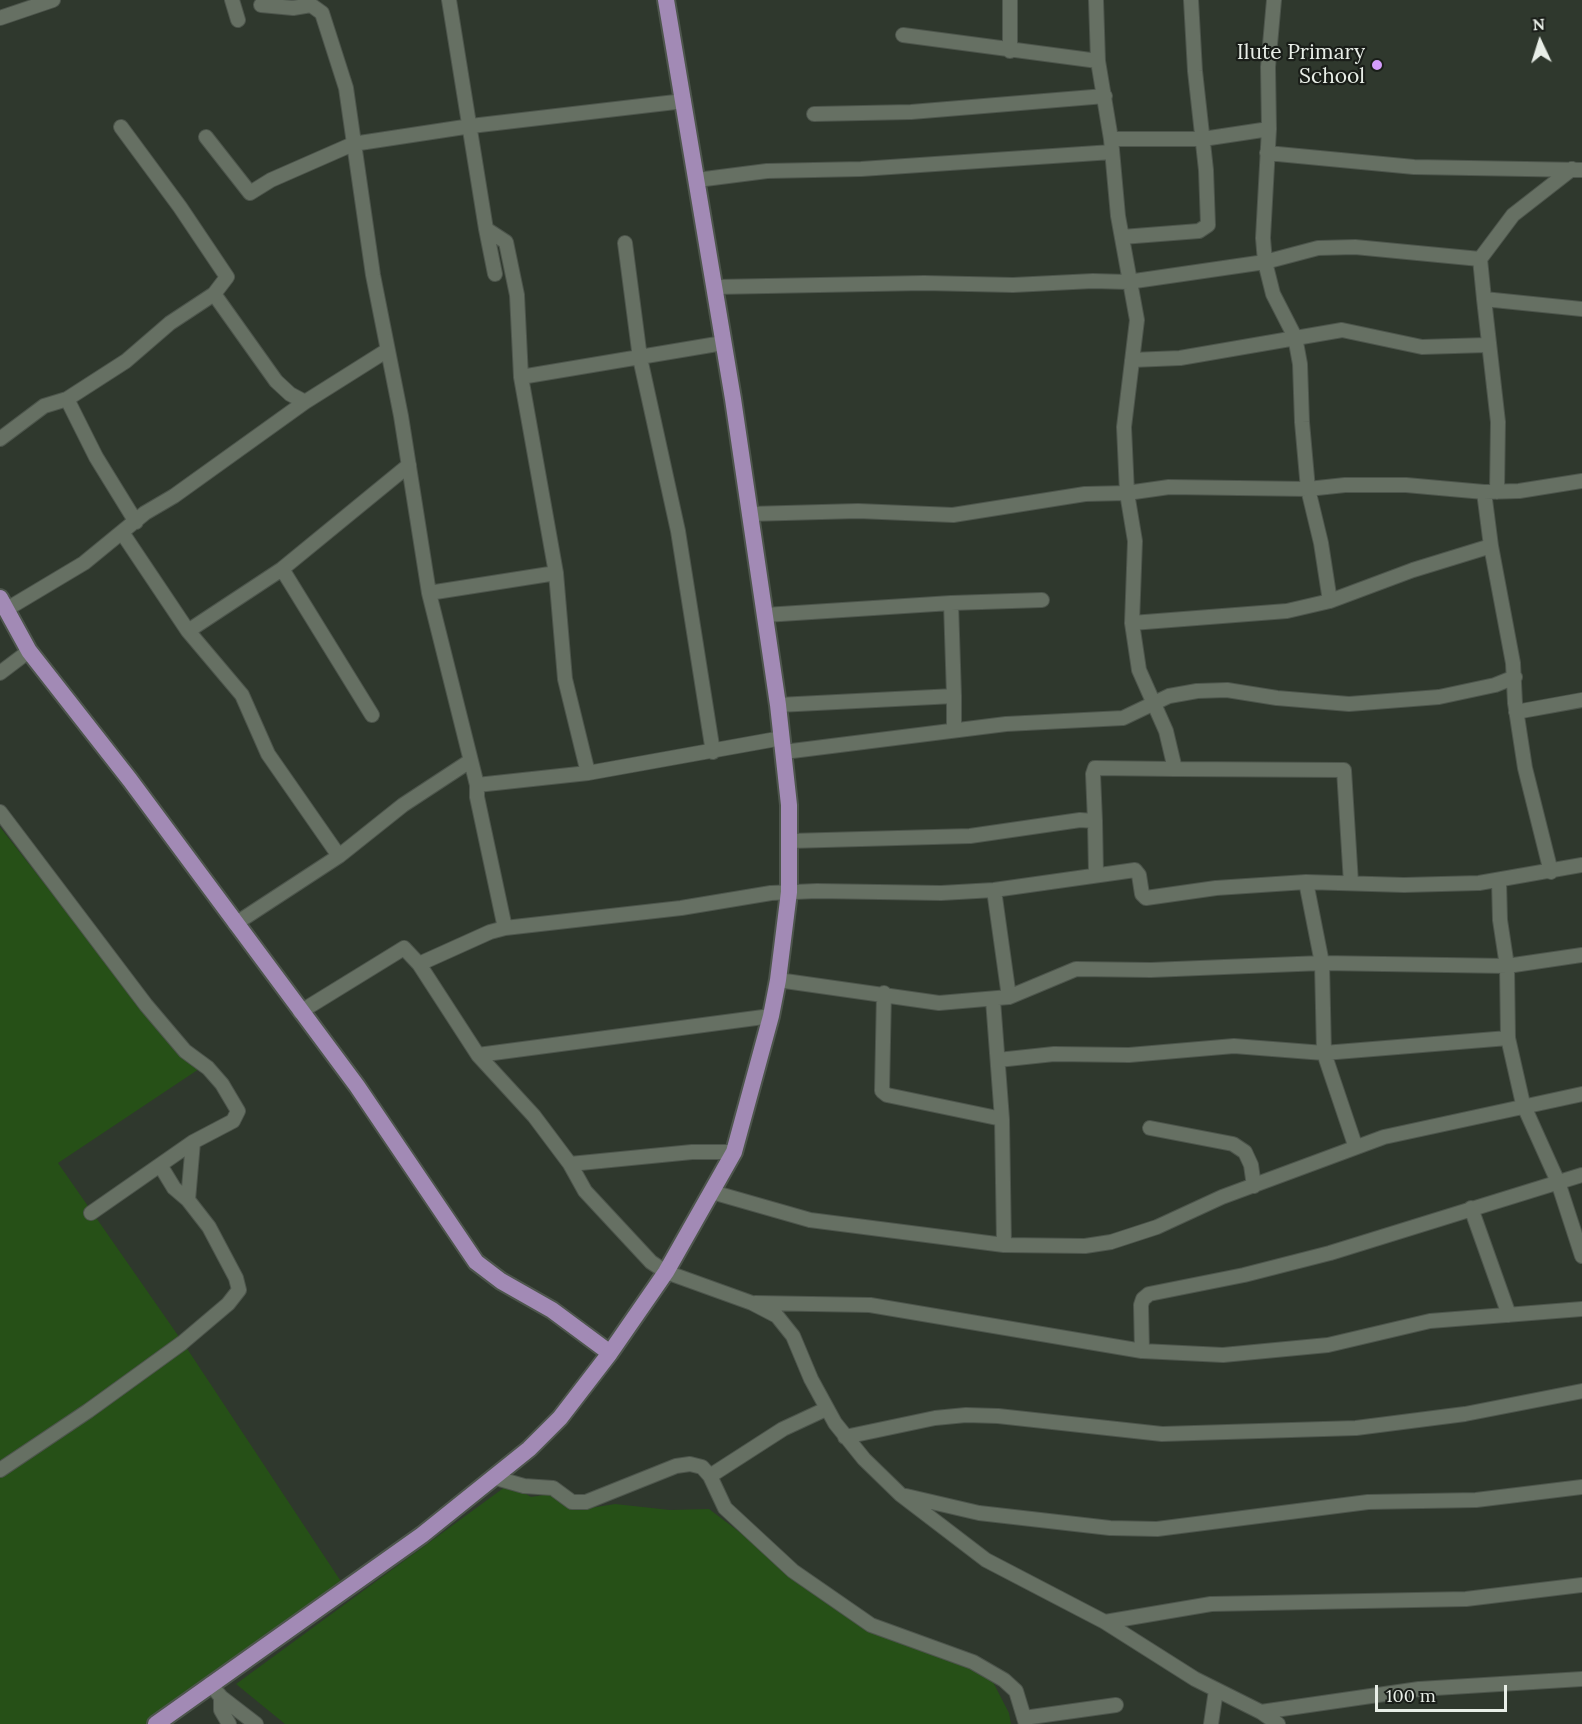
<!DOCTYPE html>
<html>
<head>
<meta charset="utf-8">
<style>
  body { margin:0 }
  #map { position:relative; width:1582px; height:1724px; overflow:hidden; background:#2f382d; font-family:Lora,serif }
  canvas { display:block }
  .north { position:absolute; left:1510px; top:12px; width:60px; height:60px; -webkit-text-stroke:4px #1a1e19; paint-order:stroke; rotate:356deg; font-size:16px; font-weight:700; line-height:24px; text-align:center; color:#e8eee7 }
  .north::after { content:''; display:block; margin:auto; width:21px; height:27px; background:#e8eee7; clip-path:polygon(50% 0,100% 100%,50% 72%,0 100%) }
  .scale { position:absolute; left:1375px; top:1685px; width:132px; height:27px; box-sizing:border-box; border:3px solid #e8eee7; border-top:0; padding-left:8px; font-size:18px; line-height:21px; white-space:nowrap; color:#e8eee7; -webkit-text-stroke:4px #1a1e19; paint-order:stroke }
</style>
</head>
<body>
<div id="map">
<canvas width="1582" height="1724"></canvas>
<div class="north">N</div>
<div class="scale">100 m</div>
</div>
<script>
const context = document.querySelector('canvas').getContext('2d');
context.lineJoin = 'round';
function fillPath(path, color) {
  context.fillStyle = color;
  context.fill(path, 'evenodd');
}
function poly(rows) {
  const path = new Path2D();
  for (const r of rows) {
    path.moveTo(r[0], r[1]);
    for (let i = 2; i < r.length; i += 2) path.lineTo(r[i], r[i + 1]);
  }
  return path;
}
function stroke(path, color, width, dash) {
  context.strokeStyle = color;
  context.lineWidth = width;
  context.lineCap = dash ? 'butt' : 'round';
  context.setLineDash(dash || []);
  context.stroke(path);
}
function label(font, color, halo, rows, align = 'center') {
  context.font = font + ' Lora,serif';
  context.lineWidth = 4.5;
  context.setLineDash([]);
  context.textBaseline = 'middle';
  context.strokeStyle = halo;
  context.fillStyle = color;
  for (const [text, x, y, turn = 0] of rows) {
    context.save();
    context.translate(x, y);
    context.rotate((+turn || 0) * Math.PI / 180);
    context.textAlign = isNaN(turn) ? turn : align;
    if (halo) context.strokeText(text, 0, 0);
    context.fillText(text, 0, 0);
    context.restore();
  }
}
fillPath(poly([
  [0,827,178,1054,199,1069,58,1163,184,1344,346,1589,155,1724,0,1724],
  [509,1484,531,1497,550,1494,578,1510,615,1504,670,1510,709,1509,864,1626,940,1652,992,1680,1009,1713,1011,1724,285,1724,236,1684]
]), '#265017');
const minor = poly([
  [232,0,238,20],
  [1010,0,1010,51],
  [1096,0,1098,61,1111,139,1118,216,1137,320,1124,427,1127,493,1135,541,1132,623,1139,670,1166,731,1175,769,1344,770,1351,883],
  [1274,0,1268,67,1269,129,1263,238,1265,262,1273,294,1295,337,1300,364,1302,422,1308,489,1321,543,1330,601,1413,570,1491,546,1484,492],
  [261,5,293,8,311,5,322,13,346,88,373,275,401,416,429,593,477,785,477,797,505,928],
  [0,18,53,0],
  [903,35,1098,61],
  [814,114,911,112,1105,96],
  [206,137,250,193,271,180,353,144,471,126,684,101],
  [1111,139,1203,139,1269,129],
  [1267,153,1414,167,1582,170],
  [1572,169,1513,215,1480,259,1484,299,1582,309],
  [697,180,767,171,861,169,1112,152],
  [486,229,495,274],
  [1122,237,1199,231,1208,225,1206,170,1195,71,1191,0],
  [625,243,640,358,678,531,713,752],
  [715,287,924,283,1013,285,1093,281,1128,282,1265,262,1318,248,1355,247,1480,259],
  [214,294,276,381,290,394,305,402],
  [1484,299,1498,422,1497,492],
  [1132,360,1180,358,1342,330,1422,347,1487,345],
  [521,377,723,343],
  [67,399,96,457,136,522],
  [0,439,44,406,67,399,126,361,170,323,214,294,227,277,180,207,121,127],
  [749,514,858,511,953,515,1085,494,1127,493,1169,487,1308,489,1345,485,1406,485,1484,492,1519,491,1582,481],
  [123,534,188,631,282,569,409,465],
  [1491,546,1513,663,1515,703,1525,768,1551,872],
  [282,569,372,715],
  [556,573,565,679,588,773],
  [429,593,556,573,521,377,517,295,506,242,486,229,449,0],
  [951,603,1042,600],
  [7,609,84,563,145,513,174,496,305,402,386,351],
  [765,615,951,603,954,696,778,705],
  [1132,623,1287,611,1330,601],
  [188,631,242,695,268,754,339,856],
  [0,673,29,651],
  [1516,712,1582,700],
  [954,730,954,696],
  [784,752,1006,724,1123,718,1169,696,1197,691,1227,690,1277,698,1349,704,1439,697,1495,685,1515,677],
  [477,785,588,773,782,738],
  [0,812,146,1005,185,1051,208,1068,222,1084,238,1111,233,1121,193,1142,91,1213],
  [1095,821,1096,874],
  [789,841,970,836,1080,820,1095,821,1093,774,1095,768,1175,769],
  [1499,881,1500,920,1507,966,1508,1038,1523,1104,1558,1182,1582,1256],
  [1306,882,1322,963,1324,1053,1355,1145],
  [235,924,339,856,403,805,470,761],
  [419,964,478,1055,771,1016],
  [778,980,939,1003,1009,997,994,890],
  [884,993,882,1091,887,1095,1002,1119],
  [1009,997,1076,969,1151,970,1322,963,1507,966,1582,955],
  [993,1000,1002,1119,1004,1245],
  [300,1012,404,948,419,964,490,932,505,928,681,908,771,893,817,891,941,893,994,890,1135,870,1139,875,1142,894,1146,898,1216,888,1306,882,1404,885,1479,883,1582,865],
  [478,1055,534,1116,570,1164,585,1191,651,1262,666,1272,752,1303,777,1316,793,1336,811,1379,835,1423,864,1459,901,1495,986,1560,1105,1622,1195,1679,1261,1712,1278,1724],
  [998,1060,1054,1054,1129,1055,1234,1046,1324,1053,1508,1038],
  [1150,1128,1233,1144,1245,1152,1251,1165,1254,1186],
  [570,1164,692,1152,734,1152],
  [712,1192,810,1220,1004,1245,1085,1246,1111,1242,1157,1227,1222,1197,1384,1137,1582,1094],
  [188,1200,193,1142],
  [1471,1208,1509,1315],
  [755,1303,870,1305,1142,1351,1223,1355,1328,1345,1430,1321,1582,1309],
  [1142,1351,1141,1305,1143,1299,1149,1294,1244,1275,1330,1253,1582,1175],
  [845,1437,935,1418,966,1415,998,1416,1162,1434,1356,1428,1465,1414,1582,1391],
  [0,1470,88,1411,182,1343,228,1304,239,1290,236,1278,209,1227,188,1200,174,1188,160,1165],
  [710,1476,783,1429,826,1409],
  [496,1478,524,1486,553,1488,572,1502,586,1502,676,1466,690,1464,702,1467,710,1476,725,1508,793,1571,871,1625,973,1662,1004,1680,1016,1691,1026,1724],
  [906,1496,979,1513,1110,1528,1157,1529,1368,1502,1476,1500,1582,1487],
  [1105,1622,1211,1604,1466,1599,1582,1585],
  [210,1684,221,1697,256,1724],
  [221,1697,221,1710,229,1724],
  [1261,1712,1419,1689,1582,1679],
  [1024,1718,1116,1705],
  [1211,1724,1216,1690]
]);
const major = poly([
  [0,598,29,651,130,780,357,1086,476,1262,501,1281,552,1310,610,1353],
  [156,1724,422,1535,529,1449,560,1418,610,1353,666,1272,734,1152,771,1016,778,980,789,892,789,805,778,705,733,399,666,0]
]);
stroke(minor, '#4d554c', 16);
stroke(major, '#4d554c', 20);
stroke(minor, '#667063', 14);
stroke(major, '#a28ab5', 16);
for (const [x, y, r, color] of [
  [1377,65,6,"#d49cfb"]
]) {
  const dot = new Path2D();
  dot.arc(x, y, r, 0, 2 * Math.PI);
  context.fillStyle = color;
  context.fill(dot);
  stroke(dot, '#1a1e19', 2);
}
label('21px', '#e8eee7', '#1a1e19', [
  ["Ilute Primary",1365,53],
  ["School",1365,77]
], 'right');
</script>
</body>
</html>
